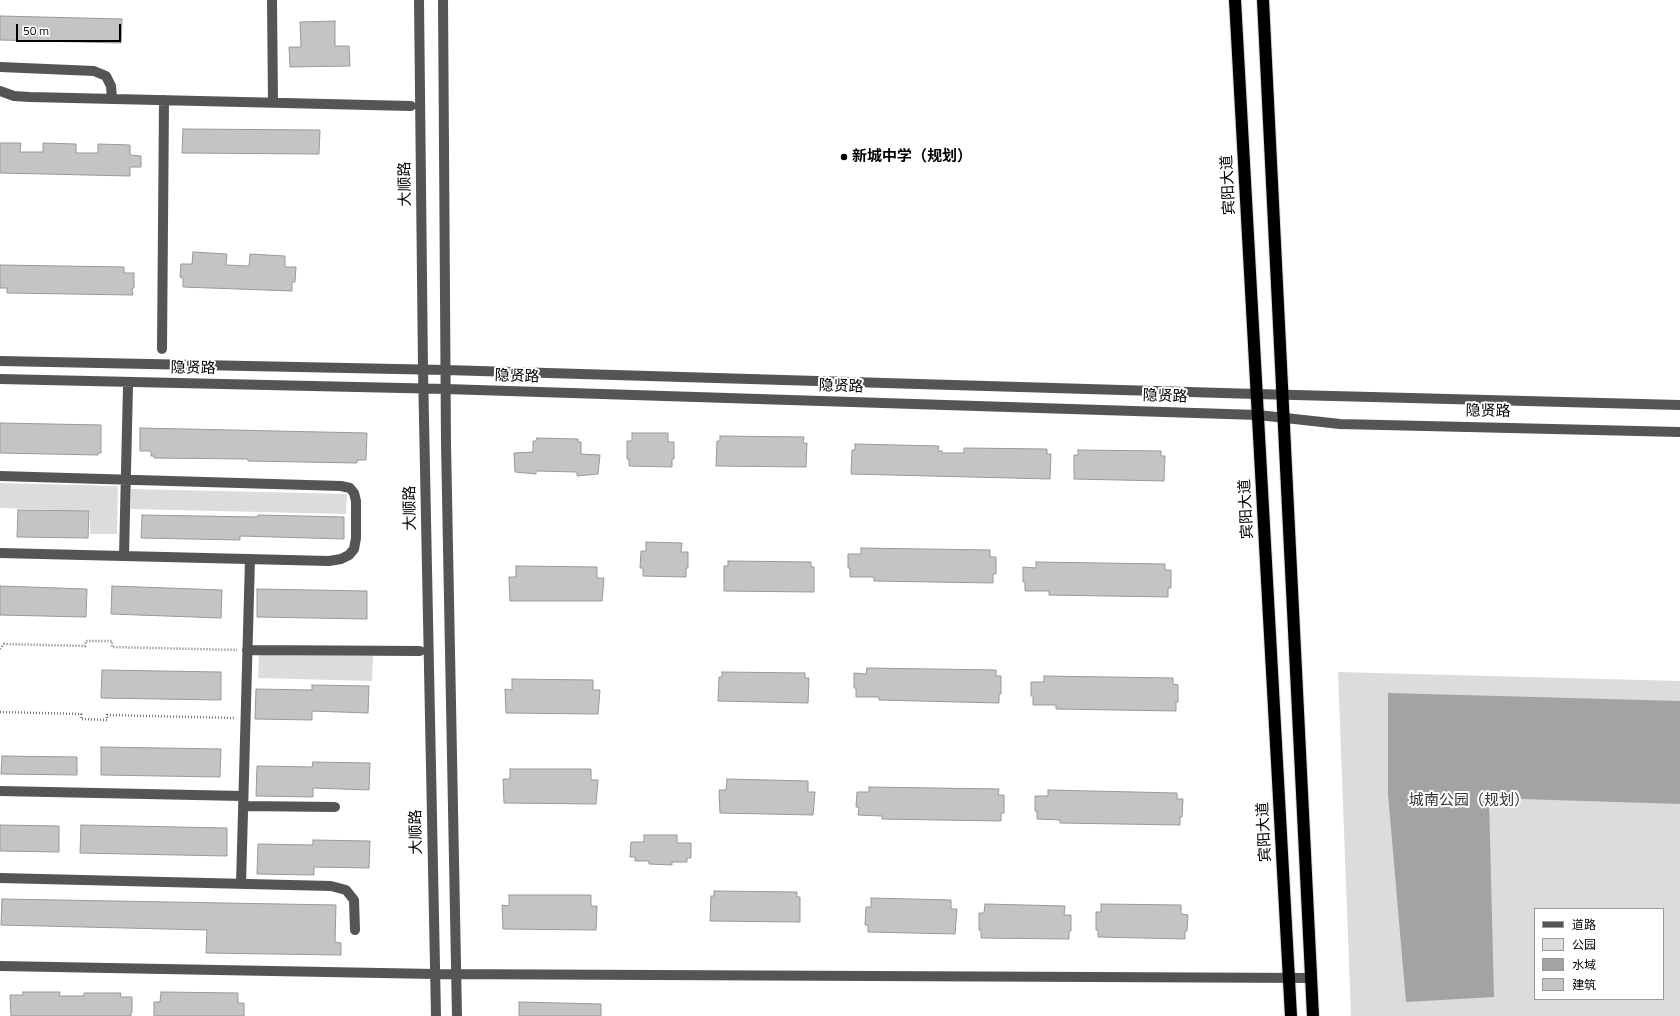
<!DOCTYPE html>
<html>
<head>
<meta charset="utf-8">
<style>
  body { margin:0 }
  #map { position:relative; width:1680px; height:1016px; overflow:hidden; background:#fff; font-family:"Titillium Web","Noto Sans SC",sans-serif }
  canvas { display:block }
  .legend { position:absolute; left:1534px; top:908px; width:130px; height:92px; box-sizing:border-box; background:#fff; border:1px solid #999; margin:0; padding:5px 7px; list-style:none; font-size:12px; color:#000 }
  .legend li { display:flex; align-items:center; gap:8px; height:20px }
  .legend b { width:20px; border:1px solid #999 }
  .scale { position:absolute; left:16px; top:24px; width:105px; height:18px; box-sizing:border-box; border:2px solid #000; border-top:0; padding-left:5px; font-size:12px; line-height:14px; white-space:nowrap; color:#000; -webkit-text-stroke:3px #fff; paint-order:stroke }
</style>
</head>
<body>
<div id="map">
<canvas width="1680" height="1016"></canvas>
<ul class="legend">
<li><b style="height:5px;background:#555"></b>道路</li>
<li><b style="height:11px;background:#dcdcdc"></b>公园</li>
<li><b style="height:11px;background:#a3a3a3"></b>水域</li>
<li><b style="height:11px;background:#c4c4c4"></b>建筑</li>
</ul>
<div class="scale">50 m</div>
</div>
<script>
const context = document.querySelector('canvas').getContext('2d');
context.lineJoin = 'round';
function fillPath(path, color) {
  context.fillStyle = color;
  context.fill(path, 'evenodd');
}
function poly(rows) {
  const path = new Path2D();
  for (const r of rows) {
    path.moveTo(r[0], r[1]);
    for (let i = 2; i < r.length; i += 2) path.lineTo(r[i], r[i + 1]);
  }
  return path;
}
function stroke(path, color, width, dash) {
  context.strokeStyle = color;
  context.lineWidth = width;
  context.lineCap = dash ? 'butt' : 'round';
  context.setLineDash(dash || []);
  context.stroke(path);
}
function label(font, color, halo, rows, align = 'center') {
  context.font = font + ' "Titillium Web","Noto Sans SC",sans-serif';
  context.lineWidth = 4;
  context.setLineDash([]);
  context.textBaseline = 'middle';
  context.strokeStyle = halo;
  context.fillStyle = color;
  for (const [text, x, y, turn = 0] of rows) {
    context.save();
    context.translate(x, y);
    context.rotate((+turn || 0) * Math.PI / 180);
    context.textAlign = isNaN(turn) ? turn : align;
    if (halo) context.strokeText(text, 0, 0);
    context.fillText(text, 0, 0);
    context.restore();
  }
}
fillPath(poly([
  [0,483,118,486,117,534,90,534,90,511,0,508],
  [131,489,347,494,346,514,131,509],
  [259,654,373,656,372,681,258,678],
  [1338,672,1680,681,1680,1016,1351,1016],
  [1535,909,1663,909,1663,999,1535,999]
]), '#dcdcdc');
fillPath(poly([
  [1388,693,1680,701,1680,804,1489,798,1494,997,1406,1002,1388,794]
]), '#a3a3a3');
const building = poly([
  [0,16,122,19,121,43,0,40,0,16],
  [335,21,335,46,349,46,350,66,290,67,289,47,301,47,300,22,335,21],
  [183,129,320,130,319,154,182,153,183,129],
  [0,143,21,143,20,152,43,152,43,143,76,144,76,153,98,153,98,144,130,145,130,155,141,156,141,167,130,167,130,176,0,173,0,143],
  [193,252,227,254,226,265,249,266,250,254,285,256,285,267,296,267,295,282,292,282,292,291,183,287,183,278,180,277,181,264,192,264,193,252],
  [0,265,124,267,124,273,134,273,134,288,132,288,133,295,7,293,7,288,0,288,0,265],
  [0,423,101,425,101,453,98,453,98,455,0,453,0,423],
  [140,428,367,433,366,460,357,460,357,463,248,461,248,459,154,458,154,456,151,456,151,451,140,451,140,428],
  [632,433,668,433,668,442,674,442,674,459,672,459,672,467,629,466,629,459,627,459,627,441,632,441,632,433],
  [720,436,804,437,803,443,807,443,806,467,716,466,717,441,720,441,720,436],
  [537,438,578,439,578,442,581,442,581,454,600,455,598,474,577,476,577,472,536,471,536,474,515,472,514,453,533,452,533,441,536,441,537,438],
  [855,444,939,446,938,451,942,451,942,453,964,453,964,448,1047,449,1047,454,1051,454,1050,479,851,474,852,450,855,450,855,444],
  [1078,450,1161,451,1161,456,1165,456,1164,481,1074,479,1074,455,1078,455,1078,450],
  [18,510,89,511,88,538,17,537,18,510],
  [142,515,258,517,258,515,344,517,344,539,240,536,240,540,141,538,142,515],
  [646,542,682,543,681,552,688,552,688,568,686,568,686,577,643,576,643,568,640,568,641,551,646,551,646,542],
  [861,548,990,550,990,557,996,557,996,574,993,574,993,583,874,581,874,577,850,577,850,568,848,568,848,554,861,554,861,548],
  [728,561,811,562,811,567,814,567,814,592,724,591,724,566,728,566,728,561],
  [1036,562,1165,564,1165,570,1171,570,1171,588,1168,588,1168,597,1049,595,1049,591,1025,591,1025,582,1023,582,1023,567,1036,568,1036,562],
  [516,566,597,567,597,578,604,578,602,601,510,601,509,577,516,577,516,566],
  [0,586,87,589,86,617,0,615,0,586],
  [112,586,222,590,221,618,111,614,112,586],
  [257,589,367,591,367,619,257,617,257,589],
  [867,668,996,670,996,676,1001,676,1001,694,999,694,999,703,879,700,879,697,856,697,856,688,854,688,854,673,866,674,867,668],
  [102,670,221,672,221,700,101,698,102,670],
  [722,672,805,673,805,678,809,678,808,703,718,701,719,677,722,677,722,672],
  [1044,676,1173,678,1173,684,1178,685,1178,702,1176,702,1176,711,1056,709,1056,705,1033,705,1033,696,1031,696,1031,682,1044,682,1044,676],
  [512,679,593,680,593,690,600,690,598,714,506,713,505,689,512,690,512,679],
  [312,685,369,686,368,713,312,711,312,720,255,719,256,689,312,690,312,685],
  [101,747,221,749,220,777,101,775,101,747],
  [2,756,77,757,77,775,1,774,2,756],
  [313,762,370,763,369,790,313,788,313,797,256,796,257,766,312,767,313,762],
  [510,769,591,769,591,780,598,780,596,804,504,803,503,779,510,779,510,769],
  [727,779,808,781,808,792,815,792,813,815,720,813,719,790,726,790,727,779],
  [869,787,999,789,998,795,1004,795,1004,813,1001,813,1001,821,882,819,882,816,858,815,859,807,856,807,857,792,869,792,869,787],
  [1048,790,1177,793,1177,799,1183,799,1182,817,1180,817,1180,825,1060,823,1060,820,1037,819,1037,811,1035,811,1035,796,1048,796,1048,790],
  [0,825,59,826,59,852,0,851,0,825],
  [81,825,227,828,227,856,80,853,81,825],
  [644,835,677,835,677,843,691,843,691,858,687,858,687,862,672,862,672,865,649,864,649,861,635,861,635,857,630,857,631,842,644,842,644,835],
  [313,840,370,841,369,868,314,867,314,875,257,874,258,844,313,845,313,840],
  [714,891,797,892,797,897,800,897,800,922,710,921,711,896,714,896,714,891],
  [509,895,591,895,591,906,597,906,596,930,503,929,502,905,509,906,509,895],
  [871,898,951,900,951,909,957,909,955,934,868,932,868,925,865,925,866,907,871,907,871,898],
  [2,899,336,905,335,942,341,943,341,955,206,953,207,930,1,925,2,899],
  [985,904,1065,906,1064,915,1071,915,1071,931,1069,931,1069,939,981,938,981,930,979,930,979,913,984,913,985,904],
  [1101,904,1181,905,1181,914,1188,915,1187,931,1185,931,1185,939,1098,937,1098,930,1096,930,1096,912,1101,912,1101,904],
  [23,992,60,992,59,996,84,996,84,993,121,993,120,997,132,997,132,1012,131,1012,131,1016,11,1016,10,995,23,995,23,992],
  [161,992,238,993,238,1003,244,1003,244,1016,154,1016,154,1002,160,1002,161,992],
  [519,1002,601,1004,601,1016,519,1016,519,1002]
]);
fillPath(building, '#c4c4c4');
stroke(building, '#999', 1);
const highway = poly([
  [1235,0,1291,1016],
  [1263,0,1313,1016]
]);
stroke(highway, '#dbdbdb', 14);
stroke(poly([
  [0,649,4,644,85,646,86,641,112,641,112,647,237,650],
  [0,712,81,714,81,719,107,720,107,715,235,718]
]), '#777', 2.5, [1, 2]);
stroke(poly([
  [272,0,273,102],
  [419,0,423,369,436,1016],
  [443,0,446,443,457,1016],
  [0,67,94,71,106,76,111,86,112,99],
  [0,91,14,96,30,97,411,106],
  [162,349,164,100],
  [0,361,446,370,1256,394,1680,405],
  [0,379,446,389,1258,415,1340,424,1680,432],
  [0,476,341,486,350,488,354,493,356,501,356,538,354,549,349,555,341,559,329,561,0,553],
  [124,556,128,386],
  [247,650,420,651],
  [0,791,243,796],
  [243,806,335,807],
  [0,878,331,886,346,890,354,900,355,930],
  [241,884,250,559],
  [0,966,435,974,1311,978]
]), '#555', 10);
stroke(highway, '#000', 12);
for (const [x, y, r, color] of [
  [844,157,4,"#000"]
]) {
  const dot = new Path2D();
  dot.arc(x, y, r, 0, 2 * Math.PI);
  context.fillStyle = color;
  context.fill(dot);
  stroke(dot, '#fff', 1.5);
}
label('bold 15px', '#000', '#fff', [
  ["新城中学（规划）",852,157]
], 'left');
label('15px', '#000', '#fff', [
  ["大顺路",406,184,-91],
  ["宾阳大道",1229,185,-93],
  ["隐贤路",193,369,1],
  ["隐贤路",517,377,2],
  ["隐贤路",841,387,2],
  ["隐贤路",1165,397,2],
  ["隐贤路",1488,412,1],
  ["大顺路",411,508,-91],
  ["宾阳大道",1247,509,-93],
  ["大顺路",417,832,-91],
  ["宾阳大道",1265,832,-93]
]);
label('15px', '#333', '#fff', [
  ["城南公园（规划）",1469,801]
]);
</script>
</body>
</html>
